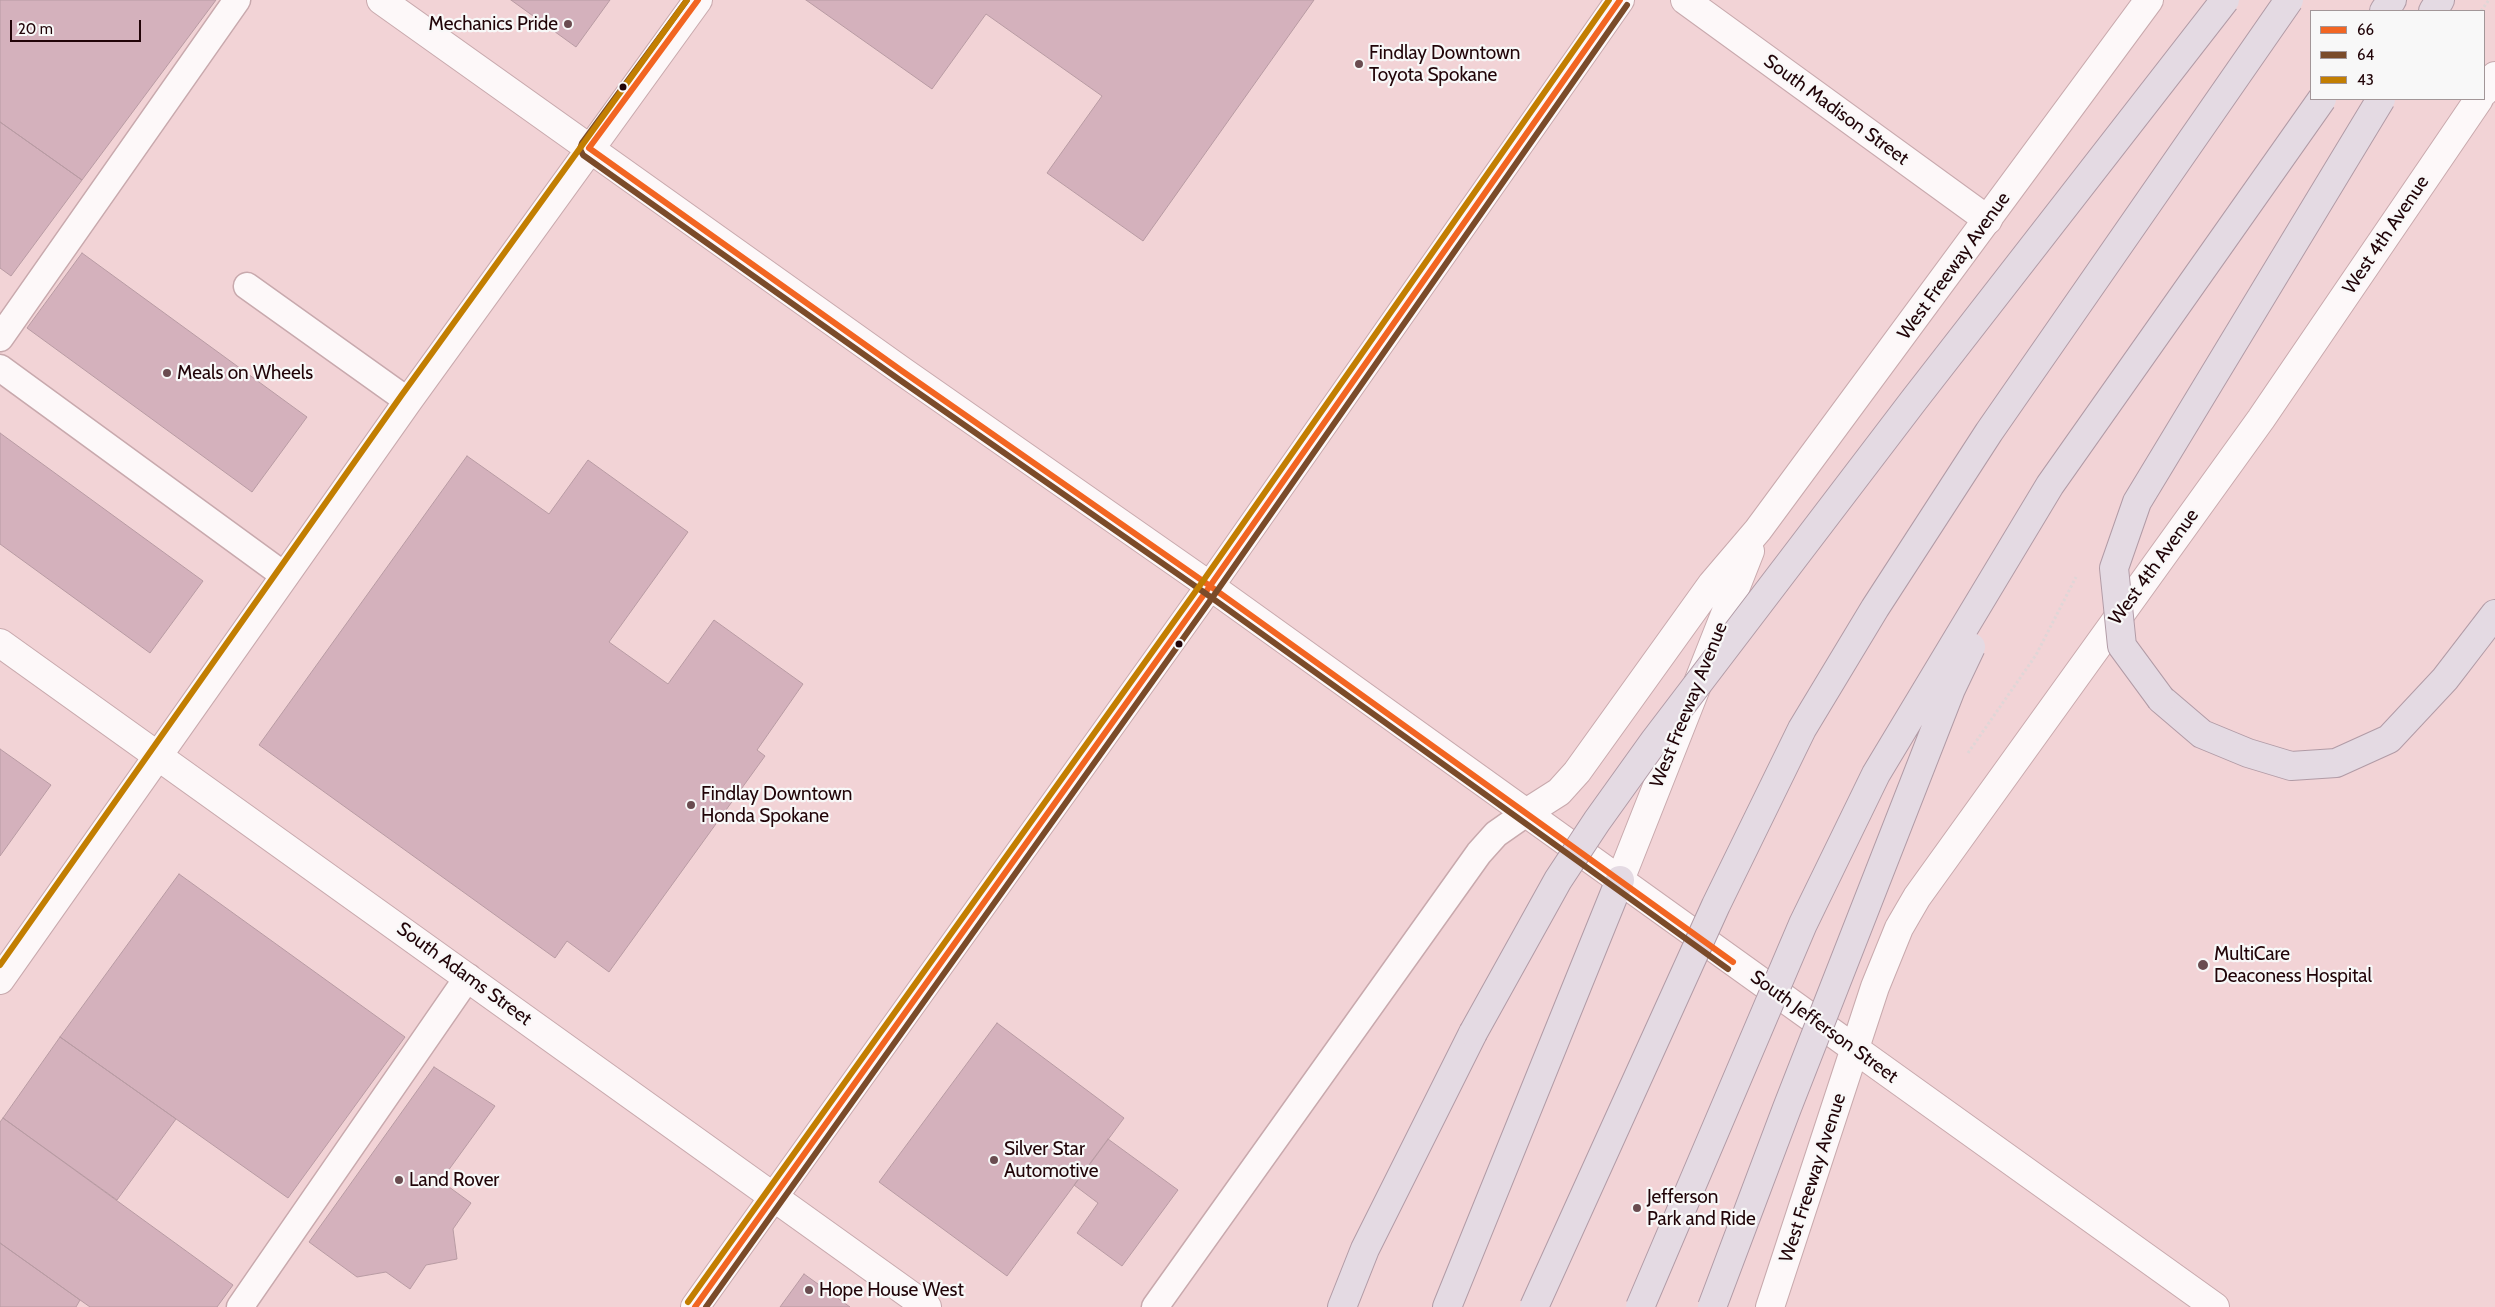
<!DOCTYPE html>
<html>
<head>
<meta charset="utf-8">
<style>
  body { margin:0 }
  #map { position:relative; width:2495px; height:1307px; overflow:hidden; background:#f2d3d6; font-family:Cabin,sans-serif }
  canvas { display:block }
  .legend { position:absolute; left:2310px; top:10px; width:175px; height:90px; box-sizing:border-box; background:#f8f8f8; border:1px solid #a29698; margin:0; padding:6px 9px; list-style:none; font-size:15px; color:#210408 }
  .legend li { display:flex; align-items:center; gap:10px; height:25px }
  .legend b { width:25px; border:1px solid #a29698 }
  .scale { position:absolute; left:10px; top:20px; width:131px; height:22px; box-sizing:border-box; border:2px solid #210408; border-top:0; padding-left:6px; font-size:15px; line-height:18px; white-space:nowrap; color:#210408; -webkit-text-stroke:4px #f8f8f8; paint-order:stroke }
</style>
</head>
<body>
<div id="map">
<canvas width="2495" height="1307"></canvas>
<ul class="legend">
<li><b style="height:6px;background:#f26522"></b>66</li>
<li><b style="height:6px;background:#7a4b2a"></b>64</li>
<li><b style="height:6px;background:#c27e02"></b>43</li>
</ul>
<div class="scale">20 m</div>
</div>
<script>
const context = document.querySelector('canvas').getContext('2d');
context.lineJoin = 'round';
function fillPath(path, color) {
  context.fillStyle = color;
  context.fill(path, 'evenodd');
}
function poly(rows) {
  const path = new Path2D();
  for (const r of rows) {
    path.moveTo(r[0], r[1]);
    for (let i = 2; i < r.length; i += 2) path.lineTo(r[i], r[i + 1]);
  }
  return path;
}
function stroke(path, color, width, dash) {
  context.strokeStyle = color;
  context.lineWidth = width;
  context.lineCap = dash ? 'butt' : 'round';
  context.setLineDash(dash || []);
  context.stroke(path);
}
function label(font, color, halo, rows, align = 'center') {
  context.font = font + ' Cabin,sans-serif';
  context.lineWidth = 4.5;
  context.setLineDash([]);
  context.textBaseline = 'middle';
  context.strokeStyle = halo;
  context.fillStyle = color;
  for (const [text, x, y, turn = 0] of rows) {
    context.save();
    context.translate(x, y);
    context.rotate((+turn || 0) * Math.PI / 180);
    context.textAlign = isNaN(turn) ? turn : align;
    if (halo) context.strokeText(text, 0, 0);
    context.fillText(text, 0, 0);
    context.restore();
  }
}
const building = poly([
  [0,0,216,0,82,180,0,122,0,0],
  [511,0,610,0,576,47,511,0],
  [806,0,1314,0,1143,241,1047,173,1102,96,986,14,932,89,806,0],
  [0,122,82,180,11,276,0,268,0,122],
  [82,253,307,417,252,492,27,328,82,253],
  [0,433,203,581,150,653,0,544,0,433],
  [467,456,549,514,588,460,688,532,609,642,668,684,714,620,803,684,757,750,765,756,609,972,567,941,555,958,259,745,467,456],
  [0,749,51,785,0,856,0,749],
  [179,874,405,1037,288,1198,60,1037,179,874],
  [997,1023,1124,1118,1007,1276,879,1182,997,1023],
  [60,1037,176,1119,117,1200,3,1118,60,1037],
  [434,1067,495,1106,445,1175,445,1184,471,1203,453,1229,457,1259,426,1265,410,1289,386,1272,357,1277,309,1242,434,1067],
  [3,1118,233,1285,217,1307,90,1307,0,1243,0,1122,3,1118],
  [1108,1139,1178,1190,1122,1266,1077,1233,1098,1203,1074,1185,1108,1139],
  [0,1243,80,1300,76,1307,0,1307,0,1243],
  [804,1274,850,1307,780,1307,804,1274]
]);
fillPath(building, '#d4b1bc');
stroke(building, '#b89ba3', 1);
const lane = poly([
  [247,286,408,401],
  [0,338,237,0],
  [0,368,285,576],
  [240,1307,468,977],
  [1155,1307,1479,853,1496,834,1526,813]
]);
const street = poly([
  [1685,0,1988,220],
  [0,643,927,1307],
  [1855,1049,2215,1307]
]);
const secondary = poly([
  [381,0,902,371,1210,586,1855,1049],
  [2484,92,2495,76],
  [1526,813,1559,792,1577,772,1712,584,1758,530,2149,0],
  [1620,880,1750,551],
  [0,980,408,401,698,0],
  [695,1307,1210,586,1620,0],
  [1770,1307,1875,987,1899,928,1917,897,2261,419,2479,99]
]);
const highway = poly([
  [2384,11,2392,0],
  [2433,11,2440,0],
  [2161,699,2202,734,2248,753,2291,766,2336,763,2389,739,2445,679,2495,614],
  [1342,1307,1365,1249,1473,1033],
  [1447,1307,1620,880]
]);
stroke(lane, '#c8a9ad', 29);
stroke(street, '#c8a9ad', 30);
stroke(secondary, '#c8a9ad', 30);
stroke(highway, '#b19ba6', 30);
stroke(poly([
  [2481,11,2489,0],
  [1968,753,2036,655,2076,577]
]), '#e0d6d7', 3, [2.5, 2.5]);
stroke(lane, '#fdf8f9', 26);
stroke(street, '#fdf8f9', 28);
stroke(secondary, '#fdf8f9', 28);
stroke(highway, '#e4dae3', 28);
const highwayBridge = poly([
  [2161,699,2122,646,2114,568,2137,502,2381,99],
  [1473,1033,1558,880,1597,821,1655,740,1914,400,2225,0],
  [1534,1307,1716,905,1802,729,1875,608,1989,432,2289,0],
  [1640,1307,1803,924,1876,774,2050,485,2322,99],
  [1712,1307,1787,1108,1951,689,1971,647]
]);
stroke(highwayBridge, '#b19ba6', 30, []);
stroke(highwayBridge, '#e4dae3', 28);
stroke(poly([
  [698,0,589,148,902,371,1210,586,1733,962],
  [695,1307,1210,586,1620,0]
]), '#f26522', 6);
stroke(poly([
  [687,0,582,143,580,149,583,155,897,378,1205,593,1728,969],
  [706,1307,1217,591,1627,5]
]), '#7a4b2a', 6);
stroke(poly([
  [0,965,401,396,687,0],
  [688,1302,1203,581,1609,0]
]), '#c27e02', 6);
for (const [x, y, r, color] of [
  [568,24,5,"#6a4c50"],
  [1359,64,5,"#6a4c50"],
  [623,87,4.5,"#210408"],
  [167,373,5,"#6a4c50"],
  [1179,644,4.5,"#210408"],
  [691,805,5,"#6a4c50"],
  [2203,965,6,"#6a4c50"],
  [994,1160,5,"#6a4c50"],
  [399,1180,5,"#6a4c50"],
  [1637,1208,5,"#6a4c50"],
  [809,1290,5,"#6a4c50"]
]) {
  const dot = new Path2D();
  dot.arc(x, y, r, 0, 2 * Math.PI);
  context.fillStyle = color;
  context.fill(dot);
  stroke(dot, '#f8f8f8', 2);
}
label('19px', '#210408', '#f8f8f8', [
  ["Mechanics Pride",558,24,"right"],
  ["Findlay Downtown",1369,53],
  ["Toyota Spokane",1369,75],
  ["Meals on Wheels",177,373],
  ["Findlay Downtown",701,794],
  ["Honda Spokane",701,816],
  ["MultiCare",2214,954],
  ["Deaconess Hospital",2214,976],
  ["Silver Star",1004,1149],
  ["Automotive",1004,1171],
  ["Land Rover",409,1180],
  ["Jefferson",1647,1197],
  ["Park and Ride",1647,1219],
  ["Hope House West",819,1290]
], 'left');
label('19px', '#210408', '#f8f8f8', [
  ["South Madison Street",1836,110,36],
  ["West 4th Avenue",2386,235,-56],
  ["West Freeway Avenue",1954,266,-54],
  ["West 4th Avenue",2154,567,-54],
  ["West Freeway Avenue",1689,705,-68],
  ["South Adams Street",464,974,36],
  ["South Jefferson Street",1824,1027,36],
  ["West Freeway Avenue",1813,1178,-72]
]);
</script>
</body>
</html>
